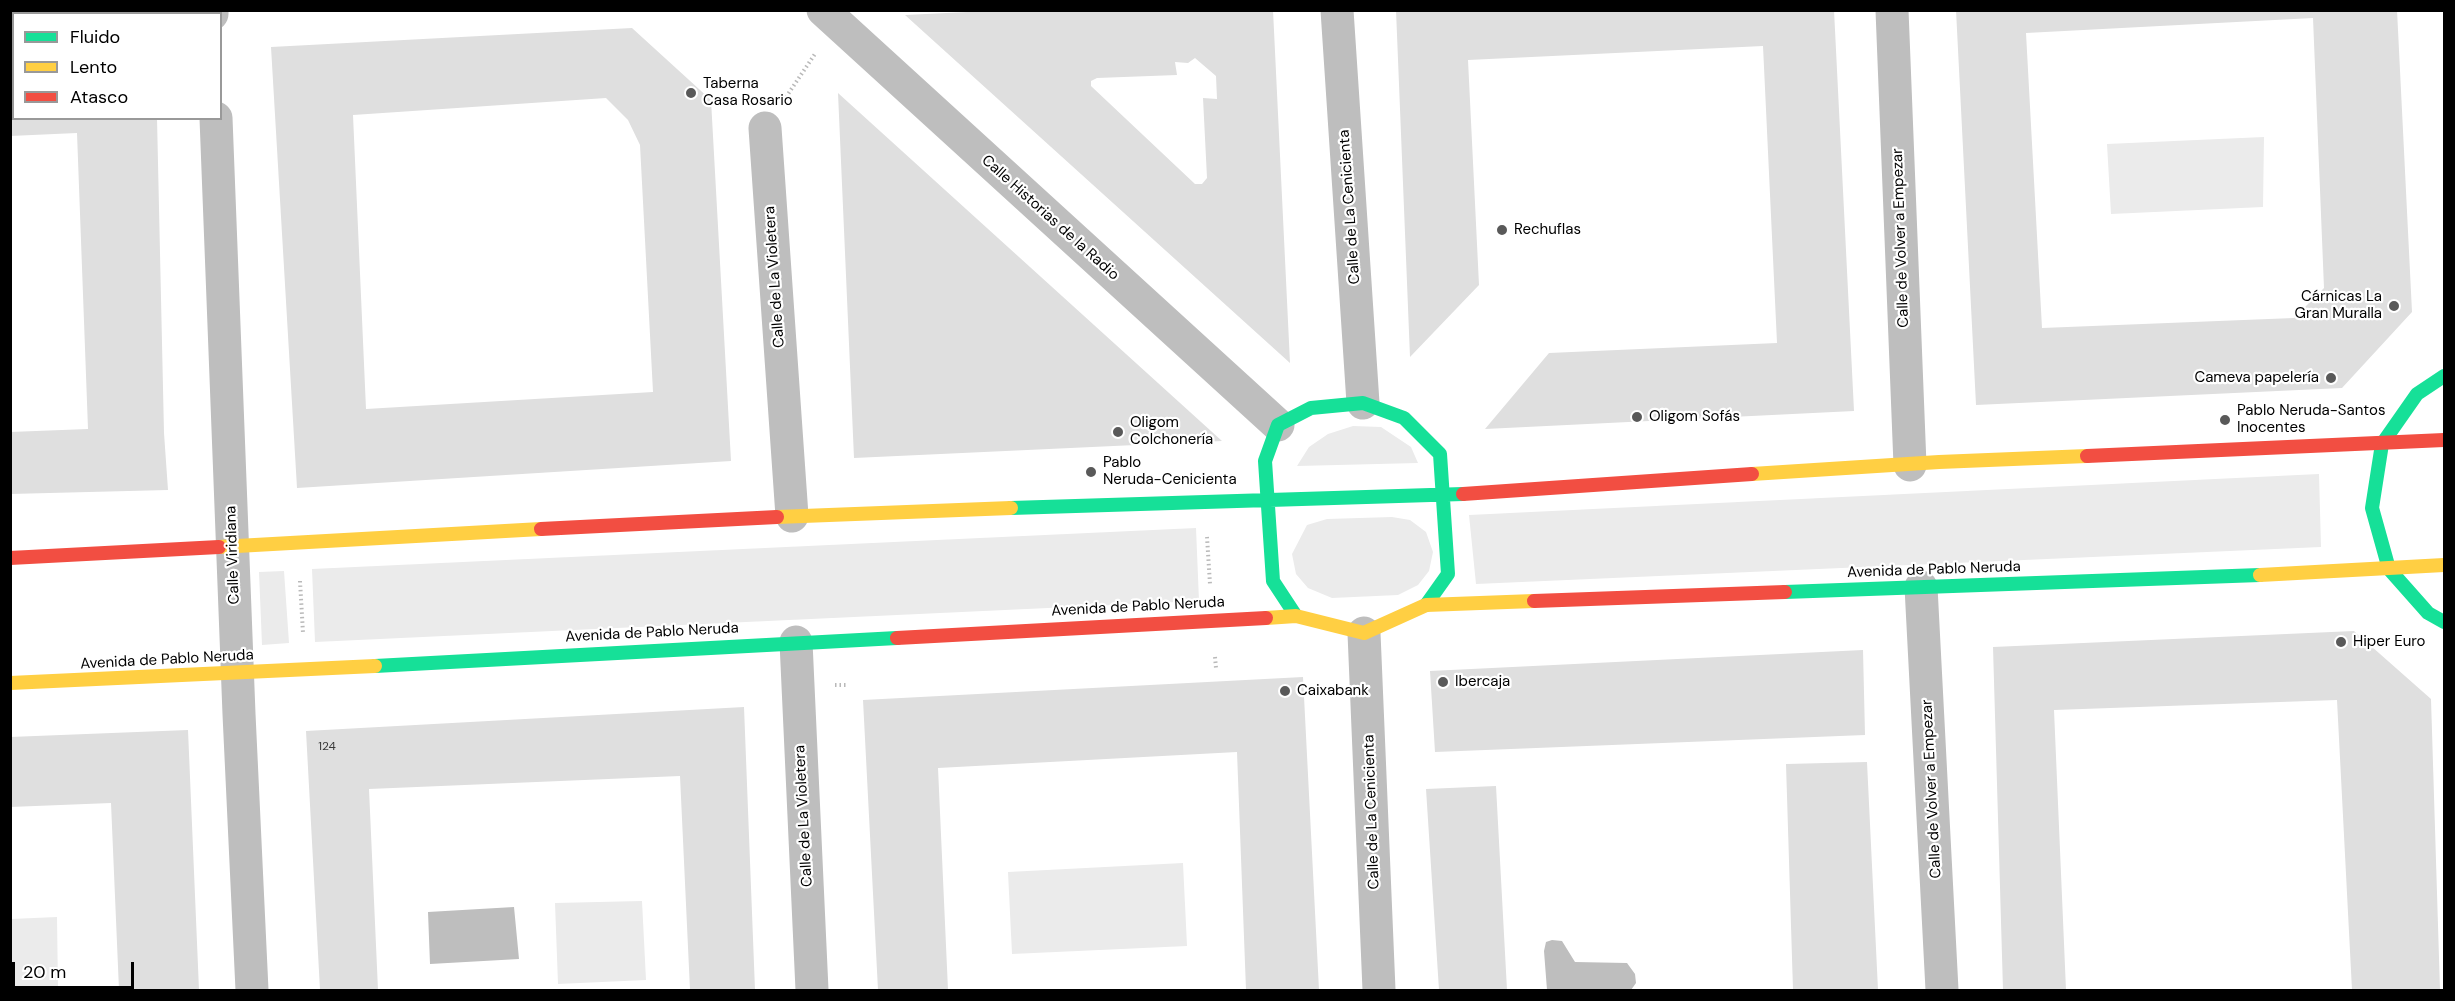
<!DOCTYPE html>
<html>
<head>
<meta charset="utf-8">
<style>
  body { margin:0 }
  #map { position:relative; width:2455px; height:1001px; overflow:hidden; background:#fff; font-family:"DM Sans",sans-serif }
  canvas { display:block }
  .frame { position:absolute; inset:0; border:12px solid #000; pointer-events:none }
  .legend { position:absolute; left:12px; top:12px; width:210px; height:108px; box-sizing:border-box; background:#fff; border:2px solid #999; margin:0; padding:8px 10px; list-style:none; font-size:18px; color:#000 }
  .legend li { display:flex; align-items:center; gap:12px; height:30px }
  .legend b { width:30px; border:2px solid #999 }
  .scale { position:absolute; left:12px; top:962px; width:122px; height:27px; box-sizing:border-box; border:3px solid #000; border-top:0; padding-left:8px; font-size:18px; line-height:21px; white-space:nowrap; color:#000; -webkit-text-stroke:4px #fff; paint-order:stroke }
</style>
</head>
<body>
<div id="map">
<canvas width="2455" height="1001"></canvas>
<div class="frame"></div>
<ul class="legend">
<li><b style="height:8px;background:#16e098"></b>Fluido</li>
<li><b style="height:8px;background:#ffcf43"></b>Lento</li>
<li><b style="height:8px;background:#f24e42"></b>Atasco</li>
</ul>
<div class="scale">20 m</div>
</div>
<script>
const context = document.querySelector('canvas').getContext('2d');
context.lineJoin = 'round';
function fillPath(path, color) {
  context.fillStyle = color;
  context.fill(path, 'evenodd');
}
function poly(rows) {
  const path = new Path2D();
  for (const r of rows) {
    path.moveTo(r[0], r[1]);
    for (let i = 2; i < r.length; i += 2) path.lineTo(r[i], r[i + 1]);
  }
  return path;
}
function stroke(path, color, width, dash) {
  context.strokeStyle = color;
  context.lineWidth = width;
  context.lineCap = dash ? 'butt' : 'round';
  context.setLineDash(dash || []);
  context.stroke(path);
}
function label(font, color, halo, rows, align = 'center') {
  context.font = font + ' "DM Sans",sans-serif';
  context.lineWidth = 4.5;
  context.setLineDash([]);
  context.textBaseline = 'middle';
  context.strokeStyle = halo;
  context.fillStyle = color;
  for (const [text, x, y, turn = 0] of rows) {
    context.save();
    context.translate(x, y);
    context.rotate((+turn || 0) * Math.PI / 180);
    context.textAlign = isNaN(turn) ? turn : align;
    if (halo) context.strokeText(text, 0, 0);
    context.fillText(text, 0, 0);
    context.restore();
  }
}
fillPath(poly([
  [2264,137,2263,207,2111,214,2107,144],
  [1353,426,1381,427,1411,447,1418,463,1297,466,1309,447,1328,434],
  [2319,474,2321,547,1476,584,1469,515],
  [1392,517,1410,520,1426,532,1433,552,1429,571,1418,585,1398,595,1332,598,1308,588,1296,574,1292,554,1307,525,1327,519],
  [1196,528,1199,601,315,642,312,569],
  [284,571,289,643,262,645,259,572],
  [1183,863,1187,946,1012,954,1008,872],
  [642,901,646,980,558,984,555,903],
  [57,917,58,990,11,990,11,919]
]), '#ebebeb');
fillPath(poly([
  [514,907,519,959,430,964,428,912],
  [1552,940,1562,941,1575,962,1627,963,1635,974,1636,983,1631,990,1547,990,1544,951,1546,942]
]), '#bebebe');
fillPath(poly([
  [1009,10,1273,10,1290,363,905,15],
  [1195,58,1216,76,1217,99,1203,98,1207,178,1202,184,1195,184,1091,86,1091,81,1097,78,1177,75,1175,62,1188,63],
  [1396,10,1834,10,1854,411,1485,429,1549,353,1777,343,1763,46,1468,60,1479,285,1410,357],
  [1956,10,2397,10,2412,312,2342,388,1976,405],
  [2313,18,2324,288,2294,318,2042,328,2026,33],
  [632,28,711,100,731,461,297,488,271,47],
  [606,98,628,120,640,145,653,392,366,409,353,115],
  [10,57,14,57,14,118,157,118,164,433,168,490,10,494,10,432,88,429,77,133,10,136],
  [838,93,1222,441,854,458],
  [2354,631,2431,699,2440,990,2352,990,2337,700,2054,710,2066,990,2003,990,1993,647],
  [1863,650,1865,735,1435,752,1430,671],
  [1303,677,1319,990,1246,990,1237,752,938,768,948,990,878,990,863,700],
  [744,707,755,990,690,990,680,776,369,789,378,990,320,990,306,731],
  [188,730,199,990,119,990,111,803,10,807,10,737],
  [1867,762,1878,990,1793,990,1786,764],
  [1496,786,1507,990,1439,990,1426,789]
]), '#dfdfdf');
stroke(poly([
  [786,97,815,54],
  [1207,537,1210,584],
  [300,581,303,633],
  [1215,657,1216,668],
  [835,685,846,685]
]), '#b9b9b9', 4, [1.5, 3]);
stroke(poly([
  [212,10,212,14],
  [823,10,1278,425],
  [1337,10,1363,403],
  [1892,10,1910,465],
  [216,118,239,714,252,990],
  [765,128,792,516],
  [1921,587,1942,990],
  [1364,633,1379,990],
  [796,642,812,990]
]), '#bebebe', 33);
stroke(poly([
  [2444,376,2417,394,2382,444,2372,508,2389,569,2428,613,2444,622],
  [1011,508,1463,494],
  [1785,592,2260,575],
  [1296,616,1273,581,1265,461,1278,425,1311,408,1363,403,1404,418,1440,454,1448,574,1426,605],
  [375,666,897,638]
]), '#16e098', 14);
stroke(poly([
  [1752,474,1939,462,2087,456],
  [777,517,1011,508],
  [219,547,541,529],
  [2260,575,2444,565],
  [1266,618,1296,616,1364,633,1426,605,1534,601],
  [10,683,375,666]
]), '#ffcf43', 14);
stroke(poly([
  [2087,456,2444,440],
  [1463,494,1752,474],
  [541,529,777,517],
  [10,558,219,547],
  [1534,601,1785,592],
  [897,638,1266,618]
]), '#f24e42', 14);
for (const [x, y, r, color] of [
  [691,93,6,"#595959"],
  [1502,230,6,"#595959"],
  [2394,306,6,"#595959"],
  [2331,378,6,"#595959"],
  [1637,417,6,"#595959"],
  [2225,420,6,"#595959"],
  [1118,432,6,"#595959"],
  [1091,472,6,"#595959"],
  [2341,642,6,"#595959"],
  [1443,682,6,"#595959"],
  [1285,691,6,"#595959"]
]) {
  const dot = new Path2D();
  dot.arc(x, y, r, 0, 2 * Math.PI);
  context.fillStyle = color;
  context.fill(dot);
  stroke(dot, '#fff', 2);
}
label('12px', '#383838', null, [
  ["124",327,747]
]);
label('15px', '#000', '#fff', [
  ["Taberna",703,84],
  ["Casa Rosario",703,101],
  ["Rechuflas",1514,230],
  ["Cárnicas La",2382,297,"right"],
  ["Gran Muralla",2382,314,"right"],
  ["Cameva papelería",2319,378,"right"],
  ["Pablo Neruda-Santos",2237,411],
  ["Inocentes",2237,428],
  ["Oligom Sofás",1649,417],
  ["Oligom",1130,423],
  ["Colchonería",1130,440],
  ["Pablo",1103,463],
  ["Neruda-Cenicienta",1103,480],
  ["Hiper Euro",2353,642],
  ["Ibercaja",1455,682],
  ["Caixabank",1297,691]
], 'left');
label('15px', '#000', '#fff', [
  ["Calle de La Cenicienta",1350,207,-94],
  ["Calle Historias de la Radio",1050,218,42],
  ["Calle de Volver a Empezar",1901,238,-92],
  ["Calle de La Violetera",775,277,-94],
  ["Calle Viridiana",233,555,-92],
  ["Avenida de Pablo Neruda",1934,570,-2],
  ["Avenida de Pablo Neruda",1138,607,-3],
  ["Avenida de Pablo Neruda",652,633,-3],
  ["Avenida de Pablo Neruda",167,660,-3],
  ["Calle de Volver a Empezar",1932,789,-93],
  ["Calle de La Cenicienta",1372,812,-92],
  ["Calle de La Violetera",804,816,-93]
]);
</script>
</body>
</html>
